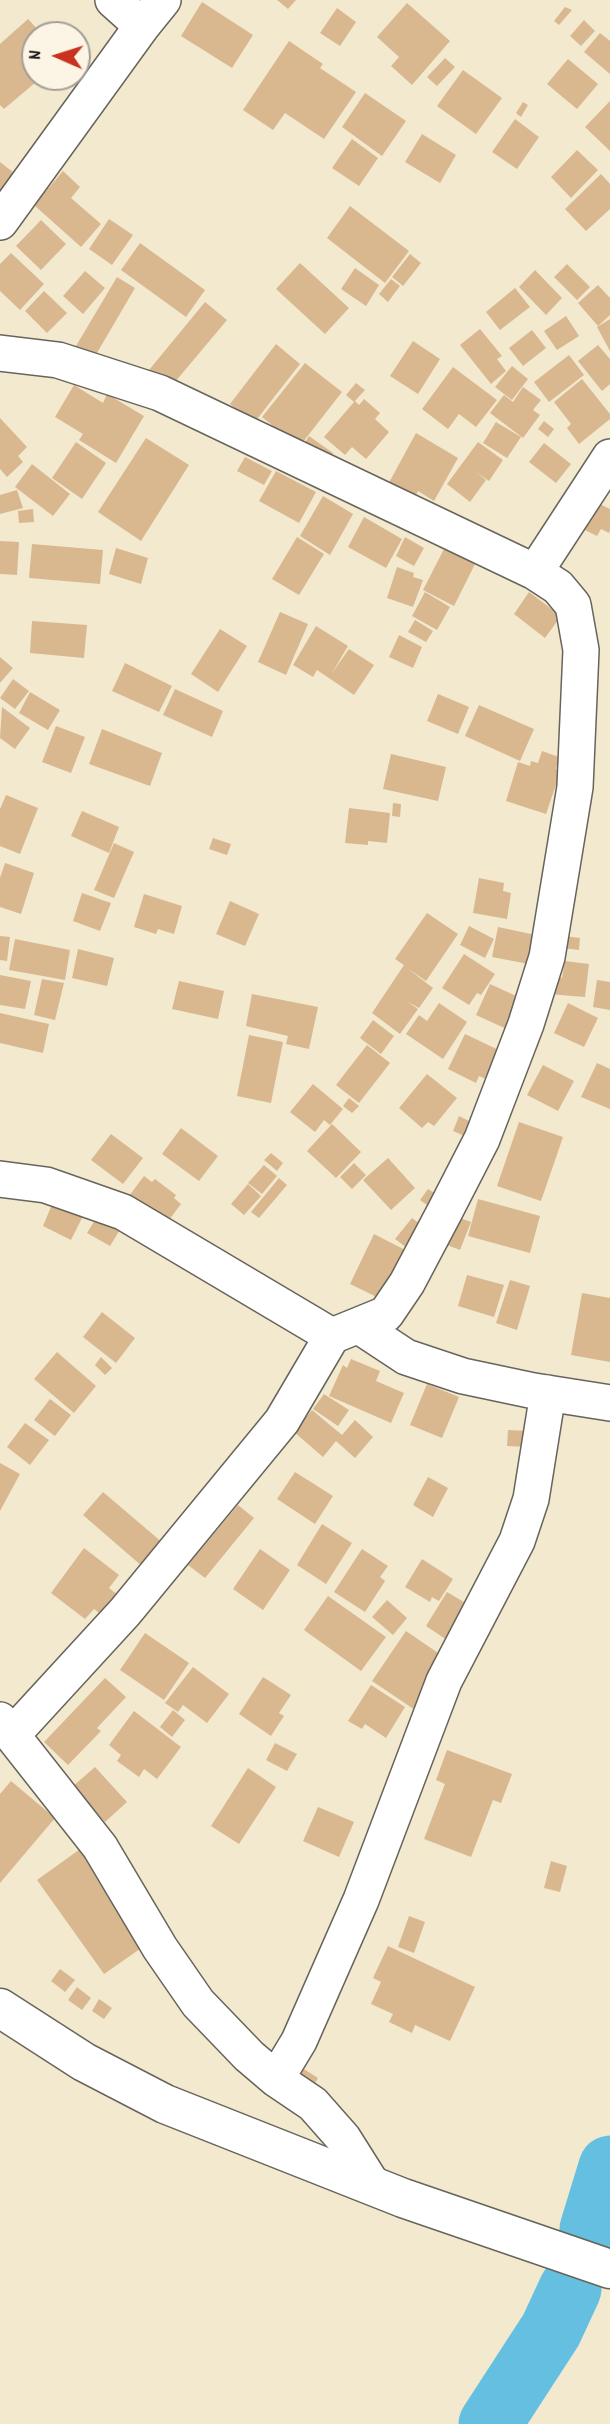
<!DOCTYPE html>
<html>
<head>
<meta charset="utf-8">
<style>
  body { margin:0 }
  #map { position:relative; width:610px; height:2424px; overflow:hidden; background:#f2e9cf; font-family:Dekko,sans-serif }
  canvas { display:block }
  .north { position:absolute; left:21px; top:21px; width:70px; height:70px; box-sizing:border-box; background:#fcf5e5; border:2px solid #a29e95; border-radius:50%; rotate:273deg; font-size:19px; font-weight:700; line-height:28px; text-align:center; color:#1c1c1c }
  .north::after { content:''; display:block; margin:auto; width:24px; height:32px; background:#c8321e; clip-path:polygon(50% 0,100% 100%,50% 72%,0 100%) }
</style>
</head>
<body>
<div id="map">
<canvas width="610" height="2424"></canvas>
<div class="north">N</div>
</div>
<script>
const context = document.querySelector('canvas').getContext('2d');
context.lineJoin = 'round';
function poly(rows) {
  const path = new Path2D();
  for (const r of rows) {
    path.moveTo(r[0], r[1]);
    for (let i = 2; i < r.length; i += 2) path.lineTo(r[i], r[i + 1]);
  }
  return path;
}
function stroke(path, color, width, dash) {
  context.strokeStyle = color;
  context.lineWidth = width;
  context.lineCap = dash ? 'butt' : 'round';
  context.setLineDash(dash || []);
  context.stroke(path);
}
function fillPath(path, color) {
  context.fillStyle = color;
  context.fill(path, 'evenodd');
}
stroke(poly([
  [591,2229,610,2167],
  [490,2424,551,2330,570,2289]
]), '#64bfe1', 63);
fillPath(poly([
  [277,0,296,0,288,9],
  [202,2,253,35,232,68,181,36],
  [407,3,450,41,412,85,391,66,399,57,377,37],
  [565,7,572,10,559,25,554,21],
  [337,8,356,22,340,46,320,33],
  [28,19,43,35,35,35,35,77,42,77,4,109,0,105,0,44],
  [584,20,595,31,581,46,570,36],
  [600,33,610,41,610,74,584,52],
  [289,41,323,64,320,68,356,92,324,139,285,113,273,130,243,110],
  [445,58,455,67,437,86,427,77],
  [568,59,598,84,577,109,547,84],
  [463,70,502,98,476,134,437,106],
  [365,93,406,121,382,156,342,127],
  [610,101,610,151,585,127],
  [523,102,528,105,521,117,516,113],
  [515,119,539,137,517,169,492,152],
  [422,134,456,155,440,183,405,162],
  [352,139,378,158,359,186,332,168],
  [577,150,598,170,571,198,551,177],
  [0,162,18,176,4,194,0,191],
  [63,171,80,187,71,198,101,224,81,247,34,205],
  [601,174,610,184,610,209,586,231,565,209],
  [350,206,409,251,385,283,327,238],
  [109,219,133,235,112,265,89,249],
  [41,220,66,244,41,270,16,246],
  [140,243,205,290,186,317,121,270],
  [11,253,44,284,20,310,0,291,0,264],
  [410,254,421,263,403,286,392,277],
  [300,263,349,308,325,334,276,289],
  [567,264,590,287,577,300,554,277],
  [355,268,379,285,366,306,341,289],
  [535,270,562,298,546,315,519,287],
  [85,271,105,288,83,314,63,296],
  [117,277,135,288,94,358,76,346],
  [391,279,400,286,388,302,379,294],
  [598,285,610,298,610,315,598,326,578,303],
  [515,288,530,307,500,330,486,312],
  [44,291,67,313,47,333,25,311],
  [205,302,227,320,170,388,149,370],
  [566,316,579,336,557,350,544,331],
  [610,319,610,351,597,327],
  [480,329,502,356,497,359,506,371,491,384,460,345],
  [532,330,546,348,523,366,509,348],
  [413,341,440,359,418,394,390,376],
  [276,344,300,364,254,423,230,404],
  [598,345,610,359,610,384,602,391,578,361],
  [569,355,584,375,549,402,534,382],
  [305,363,342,392,299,447,262,417],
  [512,366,528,379,512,400,495,387],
  [453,367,497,400,476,427,459,414,448,429,422,409],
  [582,379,610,414,610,419,579,444,567,428,571,424,554,402],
  [356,383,365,390,355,401,359,405,364,399,380,413,375,419,389,432,366,459,352,447,345,455,324,437,354,402,346,395],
  [74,385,103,403,107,394,144,416,116,463,79,440,83,434,55,417],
  [523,387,541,400,533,410,540,415,523,438,490,413,504,395,513,402],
  [0,418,27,447,18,456,23,462,7,477,0,469],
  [544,421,554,429,548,437,538,429],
  [496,422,521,437,507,458,483,443],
  [416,433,458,458,434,501,418,491,411,503,386,488],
  [309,436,333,453,323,468,299,451],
  [146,438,189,465,141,541,98,512],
  [76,442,106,463,82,499,52,478],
  [478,442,503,460,489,481,476,472,486,480,470,502,447,484],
  [544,443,571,464,556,483,529,462],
  [245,457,272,471,264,485,237,471],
  [32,464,70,494,53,516,15,487],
  [276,471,316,492,299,523,259,501],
  [17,490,23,508,0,514,0,495],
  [323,496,353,514,330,555,300,536],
  [598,503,610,509,610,530,609,533,601,529,597,536,585,530],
  [33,509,34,522,19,523,18,511],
  [364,517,402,539,386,568,348,547],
  [297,537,324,554,299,595,272,579],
  [405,537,424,548,414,566,396,556],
  [0,541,19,542,17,575,0,574],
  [32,544,103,550,100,584,29,578],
  [116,548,148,558,141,584,109,574],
  [444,549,475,564,454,606,423,590],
  [397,567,414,573,413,577,423,580,413,607,387,598],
  [425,592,450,607,437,630,412,616],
  [529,592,561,616,545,638,514,614],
  [280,612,308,624,286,675,258,662],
  [415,620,433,631,426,642,408,632],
  [32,621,87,625,84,658,30,653],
  [316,626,348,646,332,673,349,649,374,665,354,695,317,670,313,677,293,665],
  [220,629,247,646,218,692,191,674],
  [399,635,422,647,413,668,389,657],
  [0,657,13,668,0,683],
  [125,663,172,686,159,712,112,691],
  [13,679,29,691,15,709,0,698],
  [175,689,223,711,212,737,163,715],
  [30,692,60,710,48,730,19,713],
  [438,694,469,707,458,734,427,721],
  [479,705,534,729,520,761,465,736],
  [2,707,30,728,15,749,0,738],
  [56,726,85,737,71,773,42,762],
  [102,729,162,753,150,786,89,764],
  [542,751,559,757,556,769,561,770,546,814,506,801,518,762,530,766,531,761,538,763],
  [391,754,446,767,438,801,383,789],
  [6,795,38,808,20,854,0,846,0,809],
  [393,803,401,804,400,817,392,816],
  [349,808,390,813,387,843,368,841,368,845,345,843],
  [82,811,119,827,109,853,71,836],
  [213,838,231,844,227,855,209,849],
  [114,843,134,852,114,898,94,890],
  [5,863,34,873,21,914,0,907,0,878],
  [479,878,504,883,503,891,511,893,507,919,473,913],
  [82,893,111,903,100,931,73,921],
  [144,894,182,906,174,934,158,929,156,934,134,927],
  [230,901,259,914,245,946,216,934],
  [427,913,458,934,426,981,407,968,433,988,419,1008,408,1002,418,1009,400,1034,372,1013,404,965,395,959],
  [469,926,494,939,485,958,460,945],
  [498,927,545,937,539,966,492,957],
  [0,936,10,937,7,961,0,960],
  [564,936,580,938,579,950,563,948],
  [15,939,70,950,65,980,9,970],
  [78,949,114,958,107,986,72,978],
  [464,954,495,974,481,995,477,993,469,1005,442,988],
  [565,961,589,964,585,997,548,994,550,977,562,978],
  [0,975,31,981,25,1009,0,1005],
  [42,979,64,983,55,1020,34,1015],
  [597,980,610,982,610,1010,593,1007],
  [179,981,224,991,218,1019,172,1009],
  [490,984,525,1000,511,1031,476,1015],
  [252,994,318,1007,309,1049,286,1044,288,1036,246,1026],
  [439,1003,467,1022,443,1059,406,1034,419,1015,427,1021],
  [568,1003,598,1018,584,1047,554,1033],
  [0,1013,49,1024,43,1053,0,1043],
  [373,1020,394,1036,381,1054,360,1038],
  [465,1034,505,1053,488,1080,479,1076,476,1083,448,1069],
  [249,1035,283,1042,271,1103,237,1096],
  [367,1045,390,1063,359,1103,336,1085],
  [597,1063,610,1069,610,1109,581,1097],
  [543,1065,574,1081,558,1111,527,1095],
  [427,1074,457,1098,434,1126,428,1122,422,1128,399,1108],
  [313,1084,343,1109,330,1125,324,1120,315,1132,290,1112],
  [349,1098,359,1106,352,1113,343,1106],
  [459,1116,475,1124,469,1138,453,1131],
  [519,1122,563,1137,541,1201,497,1186],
  [332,1124,361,1152,336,1178,307,1151],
  [181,1128,218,1156,199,1181,162,1154],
  [111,1134,143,1158,123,1184,91,1160],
  [271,1153,283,1163,277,1171,264,1160],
  [388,1158,415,1188,391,1210,363,1180],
  [354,1163,366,1175,352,1189,340,1177],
  [264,1165,277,1176,262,1194,248,1183],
  [144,1176,152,1182,155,1179,176,1195,174,1198,181,1204,163,1228,126,1200],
  [279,1178,287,1185,259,1218,251,1212],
  [248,1184,261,1196,244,1215,231,1204],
  [428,1189,447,1201,438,1213,420,1200],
  [478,1199,540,1216,530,1253,468,1236],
  [53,1202,83,1216,71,1240,43,1226],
  [449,1214,471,1222,460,1250,439,1242],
  [98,1215,121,1228,110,1246,87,1233],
  [412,1218,428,1230,411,1251,395,1239],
  [374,1234,411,1253,387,1302,350,1284],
  [467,1275,504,1285,494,1317,458,1306],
  [510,1280,530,1286,517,1330,496,1323],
  [582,1293,610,1298,610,1362,571,1355],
  [102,1312,135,1338,116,1363,83,1337],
  [57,1352,96,1386,74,1413,34,1379],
  [101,1357,112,1368,105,1375,95,1365],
  [351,1359,380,1371,376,1381,404,1393,391,1423,329,1396,343,1365,347,1368],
  [427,1384,459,1397,442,1438,410,1425],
  [324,1394,349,1410,338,1426,313,1409],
  [50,1399,71,1415,55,1436,34,1420],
  [312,1410,342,1435,355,1420,373,1437,355,1458,336,1441,323,1457,294,1432],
  [25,1423,49,1440,30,1465,7,1447],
  [508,1430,528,1431,527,1447,507,1446],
  [0,1463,20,1474,0,1511],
  [295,1472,333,1496,315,1524,277,1499],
  [428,1477,448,1488,433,1517,413,1505],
  [103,1492,163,1543,143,1567,83,1515],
  [238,1505,254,1518,205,1578,188,1565],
  [322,1524,352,1543,326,1584,297,1565],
  [84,1548,119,1575,109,1588,118,1595,102,1615,94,1609,85,1619,51,1593],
  [260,1549,290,1570,263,1610,233,1589],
  [362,1549,388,1566,380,1577,385,1581,365,1612,334,1592],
  [422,1559,453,1579,439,1601,432,1597,430,1602,405,1587],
  [447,1592,469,1605,447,1640,426,1626],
  [328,1596,386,1637,361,1671,304,1630],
  [387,1600,407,1618,393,1635,372,1617],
  [406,1631,444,1657,420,1693,428,1699,418,1712,372,1681],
  [145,1633,189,1663,164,1700,120,1670],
  [193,1667,229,1694,207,1723,183,1705,178,1712,165,1703],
  [263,1677,291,1695,279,1713,284,1716,271,1736,239,1714],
  [105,1678,126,1697,97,1728,101,1731,68,1765,44,1742],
  [371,1685,405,1707,386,1738,365,1724,362,1729,348,1721],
  [173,1710,185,1720,172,1737,160,1727],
  [134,1711,181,1747,157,1779,144,1769,139,1777,117,1761,121,1755,109,1745],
  [275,1743,297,1754,287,1771,266,1760],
  [447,1750,512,1774,501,1803,493,1800,471,1857,424,1839,445,1784,436,1780],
  [95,1767,127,1802,105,1822,72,1787],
  [248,1768,276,1787,239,1844,211,1826],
  [11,1781,55,1818,0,1883,0,1794],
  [318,1807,354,1822,339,1857,303,1841],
  [83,1847,150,1942,104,1974,37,1880],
  [551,1861,567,1866,560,1892,544,1888],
  [409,1916,425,1922,414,1953,398,1947],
  [388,1946,475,1987,450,2041,415,2025,412,2033,389,2022,393,2014,371,2004,381,1982,373,1978],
  [60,1969,75,1980,65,1992,51,1981],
  [77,1987,91,1998,82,2010,68,2000],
  [99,1999,112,2008,104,2019,92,2011],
  [299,2066,318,2078,310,2092,290,2081]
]), '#d9b890');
const minor = poly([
  [113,0,142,26],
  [0,222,142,26,163,0],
  [0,353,58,360,160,393,535,572,558,587,573,605,581,650,575,787,547,957,526,1024,482,1139,444,1213,407,1283,386,1314,332,1336,282,1421,125,1612,13,1734],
  [535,572,610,457],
  [0,1179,46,1185,123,1212,332,1336],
  [359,1326,406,1357,463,1376,534,1391,610,1403],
  [0,1720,100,1847,160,1948,198,2003,249,2056,276,2079,313,2104,343,2138,372,2184],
  [276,2079,299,2041,361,1900,444,1681,517,1541,531,1499,548,1393]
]);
const tertiary = poly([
  [0,2008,84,2062,165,2104,403,2198,610,2269]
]);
stroke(minor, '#67645b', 38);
stroke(tertiary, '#67645b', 41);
stroke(minor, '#fff', 35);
stroke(tertiary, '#fff', 38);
</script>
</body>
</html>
